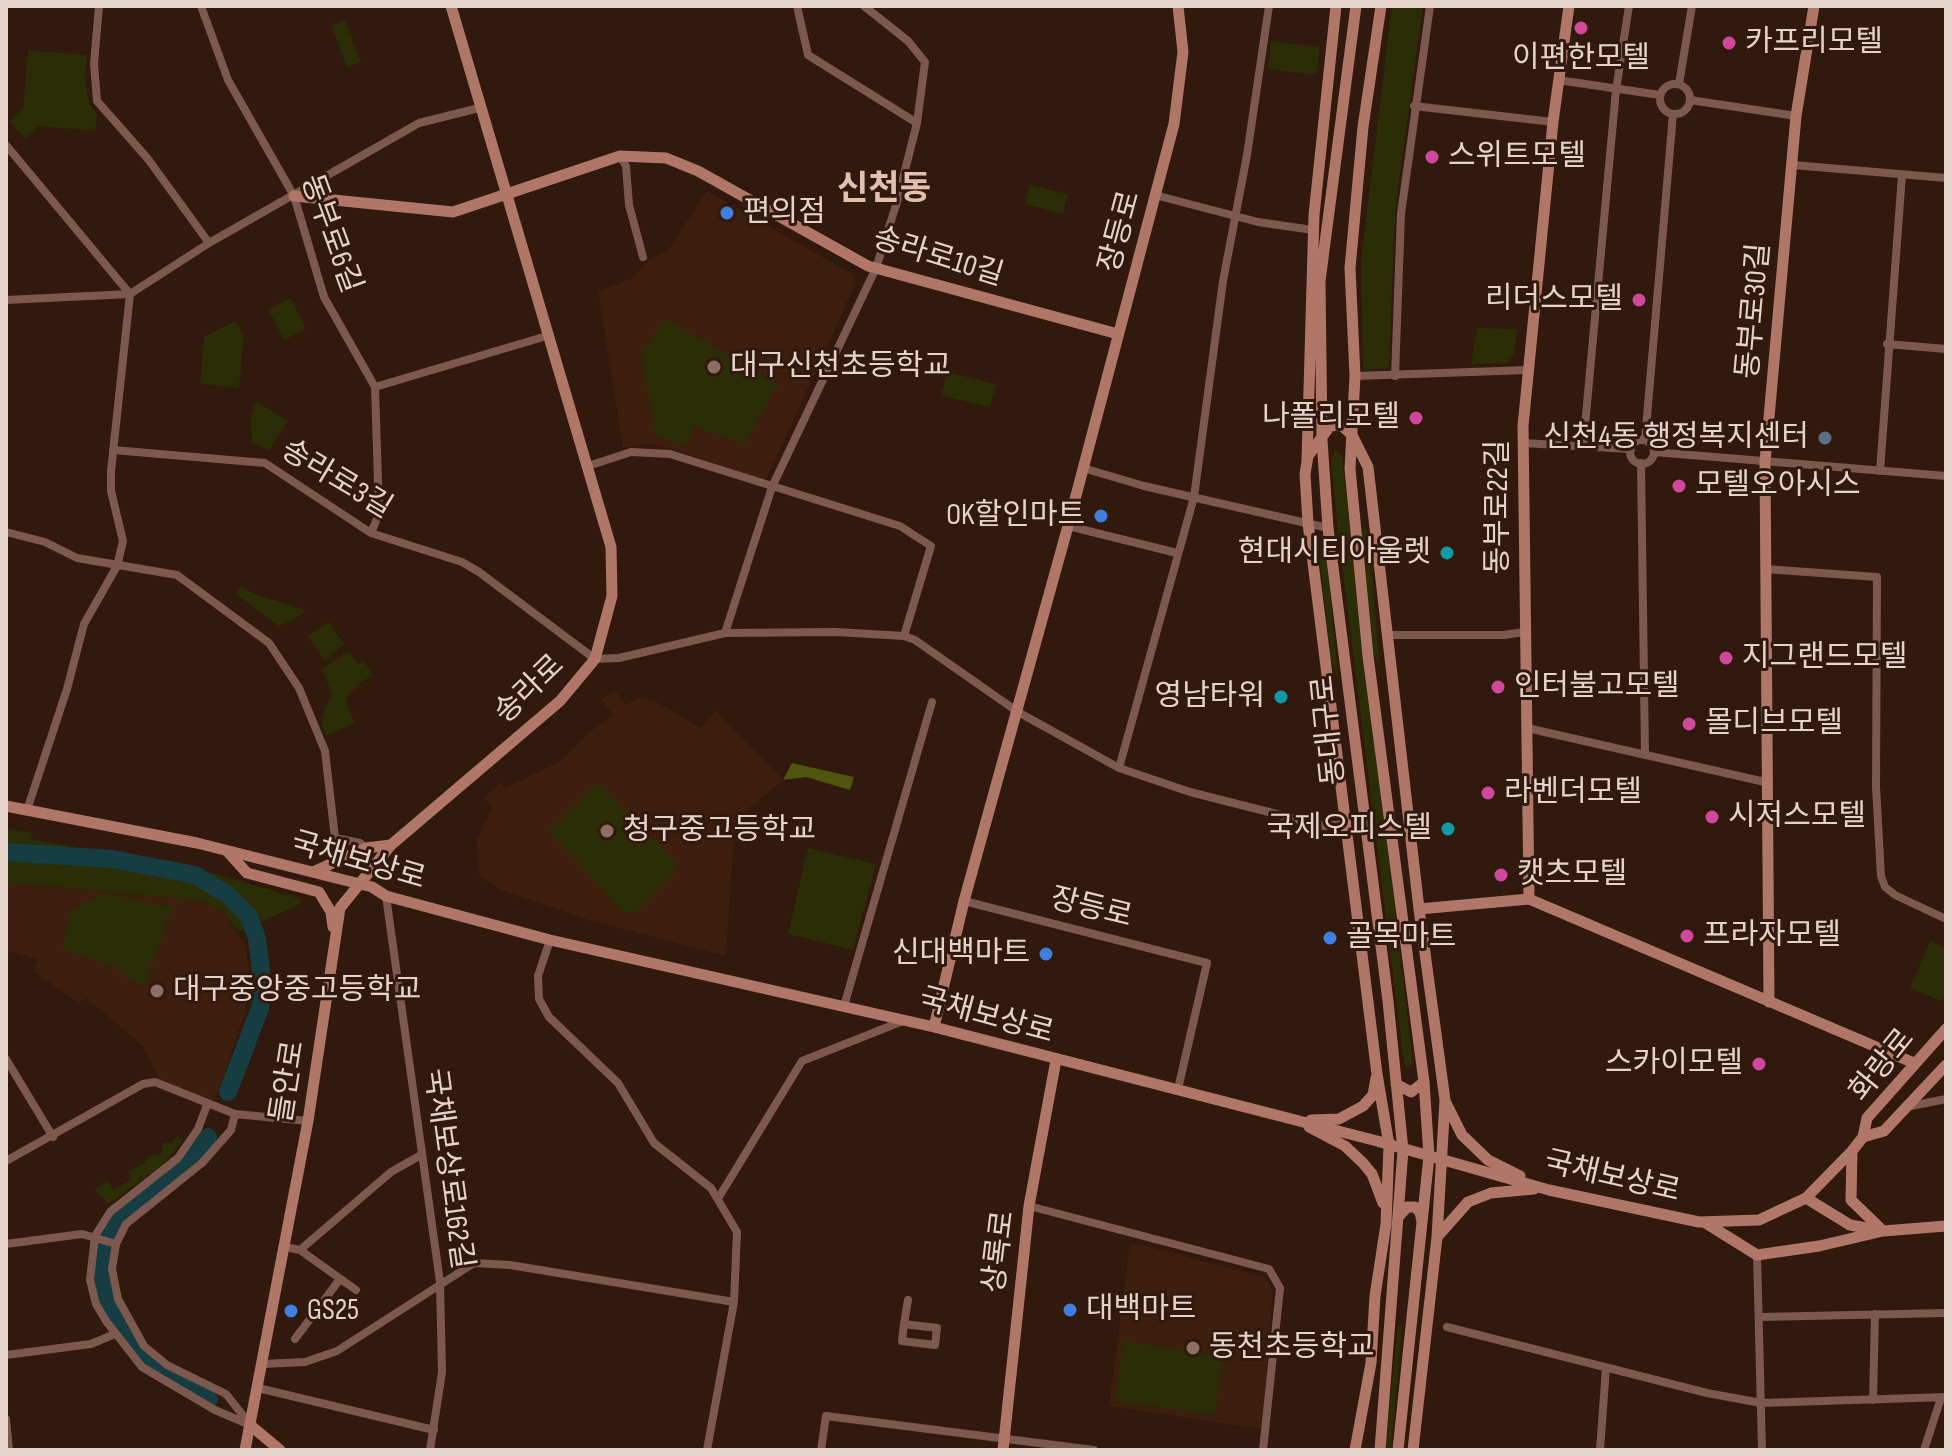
<!DOCTYPE html>
<html>
<head>
<meta charset="utf-8">
<style>
  body { margin:0 }
  #map { position:relative; width:1952px; height:1456px; overflow:hidden; background:#31190d; font-family:"Sofia Sans Condensed",sans-serif }
  canvas { display:block }
  .frame { position:absolute; inset:0; border:8px solid #e5d3cb; pointer-events:none }
</style>
</head>
<body>
<div id="map">
<canvas width="1952" height="1456"></canvas>
<div class="frame"></div>
</div>
<script>
const context = document.querySelector('canvas').getContext('2d');
context.lineJoin = 'round';
function fillPath(path, color) {
  context.fillStyle = color;
  context.fill(path, 'evenodd');
}
function poly(rows) {
  const path = new Path2D();
  for (const r of rows) {
    if (r.length === 3) {
      path.moveTo(r[0] + r[2], r[1]);
      path.arc(r[0], r[1], r[2], 0, 2 * Math.PI);
      continue;
    }
    path.moveTo(r[0], r[1]);
    for (let i = 2; i < r.length; i += 2) path.lineTo(r[i], r[i + 1]);
  }
  return path;
}
function stroke(path, color, width, dash) {
  context.strokeStyle = color;
  context.lineWidth = width;
  context.lineCap = dash ? 'butt' : 'round';
  context.setLineDash(dash || []);
  context.stroke(path);
}
function label(font, color, halo, rows, align = 'center') {
  context.font = font + ' "Sofia Sans Condensed","Noto Sans KR",sans-serif';
  context.lineWidth = 6;
  context.setLineDash([]);
  context.textBaseline = 'middle';
  context.strokeStyle = halo;
  context.fillStyle = color;
  for (const [text, x, y, turn = 0] of rows) {
    context.save();
    context.translate(x, y);
    context.rotate((+turn || 0) * Math.PI / 180);
    context.textAlign = isNaN(turn) ? turn : align;
    if (halo) context.strokeText(text, 0, 0);
    context.fillText(text, 0, 0);
    context.restore();
  }
}
fillPath(poly([
  [707,191,854,275,855,285,767,478,763,480,673,449,648,443,623,448,598,291,631,279,653,257,667,252],
  [615,691,626,705,639,697,655,701,701,728,716,711,783,780,735,820,726,956,589,920,503,891,480,876,476,843,492,807,484,797,500,783,505,788,559,762,589,732,613,716,601,699],
  [6,882,191,900,211,905,224,913,245,945,250,977,245,1013,216,1098,209,1101,160,1081,142,1045,86,998,79,1003,34,972,38,960,6,950],
  [1130,1242,1264,1277,1273,1290,1262,1429,1109,1406]
]), '#3d1e0f');
fillPath(poly([
  [1392,6,1423,6,1395,211,1389,368,1363,370,1361,259],
  [345,20,361,62,347,67,331,25],
  [1271,41,1320,47,1316,75,1268,69],
  [28,50,87,55,85,79,89,103,97,114,95,131,39,126,26,139,9,122,23,107],
  [1030,185,1068,194,1063,214,1025,204],
  [291,298,306,329,284,340,268,309],
  [666,319,778,384,745,444,694,427,687,446,656,436,641,354],
  [236,321,244,336,239,388,200,384,204,337],
  [1477,328,1517,329,1514,355,1506,363,1471,364],
  [947,372,996,384,990,407,941,396],
  [256,401,288,421,269,450,252,443,251,420],
  [1336,449,1342,456,1413,1064,1409,1068,1404,1064,1338,532,1331,458],
  [1364,528,1368,533,1380,669,1373,653,1360,536],
  [1321,537,1326,543,1338,678,1331,662,1318,546],
  [241,586,254,594,306,610,294,620,279,626,236,594],
  [329,622,344,644,325,661,308,636],
  [349,651,358,664,364,661,374,676,362,681,348,695,346,704,355,723,325,736,321,718,332,694,322,669],
  [598,783,676,862,677,870,636,912,623,912,549,831],
  [6,828,32,833,31,839,216,874,302,899,300,904,239,932,224,913,211,905,191,900,6,882],
  [808,848,876,864,853,950,788,934],
  [104,893,172,907,145,986,129,980,116,967,62,949,71,911],
  [1930,941,1946,948,1946,996,1941,1001,1910,988],
  [178,1136,183,1139,164,1164,108,1204,94,1189,108,1181,113,1190,131,1180,128,1171,145,1163,148,1156,161,1154,163,1143,171,1143],
  [1402,1324,1391,1450,1385,1450,1398,1326],
  [1123,1341,1223,1356,1215,1415,1115,1401]
]), '#2a2d05');
fillPath(poly([
  [792,763,854,777,850,790,806,777,783,780]
]), '#4f550e');
stroke(poly([
  [6,852,112,859,195,875,228,895,248,915,257,938,263,988,260,1008,228,1092],
  [208,1137,194,1157,115,1222,103,1249,102,1263,105,1297,138,1353,153,1368,209,1399]
]), '#163e42', 18);
stroke(poly([
  [99,6,94,64,97,101,148,159,209,243],
  [201,6,228,80,294,196,324,297,375,387,379,514,371,533],
  [797,6,808,55,917,123],
  [1558,80,1660,95],
  [1675,99,15],
  [1679,84,1692,6],
  [1690,100,1796,116],
  [1414,106,1553,122],
  [6,145,130,294],
  [620,156,626,166,629,205,643,257],
  [1793,165,1946,178],
  [1155,195,1258,222,1313,230],
  [6,300,130,294,209,243,419,123,479,108],
  [1887,344,1946,349],
  [1355,376,1528,370],
  [1395,376,1401,214,1430,6],
  [375,387,550,335],
  [1645,440,1673,114],
  [1642,452,12],
  [1522,443,1631,449],
  [1583,447,1616,90,1629,6],
  [113,450,265,463,371,533,462,562,479,572,595,659,619,658,725,633,836,632,904,636,915,640,1018,712,1119,768,1190,792,1324,826,1345,824],
  [1654,452,1946,476],
  [1641,463,1645,755],
  [588,466,631,452,670,454,900,526,931,546,904,636],
  [1083,468,1144,486,1328,528],
  [1880,471,1902,175],
  [1068,526,1177,553],
  [6,532,45,542,77,558,177,575,269,643,299,688,325,751,335,838,360,843,366,848],
  [1765,569,1877,577,1876,787,1881,876,1885,887,1895,895,1946,919],
  [725,633,772,487,876,268,897,202,917,123,925,62,908,41,864,6],
  [1386,635,1504,635,1524,632],
  [1527,728,1765,782],
  [1119,768,1194,497,1223,281,1247,155,1269,6],
  [27,810,67,689,84,624,117,566,123,541,111,491,111,471,130,294],
  [386,896,440,1282,442,1372,430,1450],
  [964,901,1207,963,1178,1089],
  [550,940,538,976,539,999,549,1017,618,1083,654,1143,711,1188,737,1232,734,1302,707,1450],
  [844,1006,932,702],
  [6,1059,53,1137],
  [207,1105,198,1129,178,1158,110,1212,95,1236,90,1280,96,1304,106,1321,142,1367,215,1410,250,1425],
  [1906,1107,1946,1099],
  [235,1114,231,1130,202,1163,126,1224,116,1244,112,1269,118,1299,144,1346,167,1365,226,1394,249,1423],
  [6,1161,143,1084,155,1082,235,1114,308,1121],
  [719,1197,802,1061,903,1021],
  [1029,1206,1269,1269,1280,1288,1263,1450],
  [6,1244,82,1234,116,1244],
  [285,1247,300,1250,391,1172,421,1155],
  [300,1250,356,1290],
  [1757,1255,1762,1450],
  [1760,1317,1946,1313],
  [904,1324,937,1328,935,1345,902,1341,904,1324,908,1300],
  [1447,1327,1707,1393,1761,1403,1946,1397],
  [295,1339,340,1279],
  [6,1355,91,1344,115,1334],
  [263,1364,305,1362,337,1351,474,1263,510,1265,734,1302],
  [258,1388,434,1430],
  [1873,1400,1875,1314],
  [6,1419,9,1450],
  [821,1450,826,1416,1094,1450],
  [1600,1450,1606,1368],
  [1924,1450,1941,1398]
]), '#7c584f', 8);
stroke(poly([
  [1356,6,1320,281,1322,440,1328,528,1388,1001,1403,1150,1380,1450],
  [1381,6,1363,127,1350,268,1355,376,1350,469,1368,656,1424,1082,1429,1156,1398,1450],
  [294,196,453,212,620,156,666,158,698,171,868,266,1118,334],
  [1307,460,1314,215,1336,6],
  [6,806,197,843,372,887,386,896,550,940,934,1027,1377,1141,1549,1190,1699,1222,1759,1220,1806,1198,1852,1151,1863,1137,1867,1118,1946,1029],
  [227,851,247,873,319,892,331,912,333,927],
  [313,872,366,848,391,845],
  [1529,899,1523,426,1553,122,1569,6],
  [1419,909,1529,899,1914,1063],
  [1769,1002,1765,462,1796,116,1814,6],
  [934,1027,964,901,1068,526,1174,124,1183,52,1178,6],
  [1396,1084,1411,1092,1424,1082],
  [1446,1103,1462,1135,1488,1160,1520,1176],
  [1311,1120,1339,1119,1363,1106,1373,1095,1376,1078],
  [1309,1127,1345,1146,1363,1163,1372,1174,1383,1203],
  [1863,1137,1884,1131,1946,1065],
  [1852,1151,1851,1200,1883,1231],
  [1806,1198,1850,1225,1883,1231,1946,1226],
  [1399,1216,1407,1207,1415,1207,1420,1212,1422,1222],
  [1704,1222,1757,1255,1819,1246,1883,1231],
  [1437,1237,1468,1202,1491,1193,1534,1189],
  [250,1425,280,1450],
  [245,1450,308,1121,340,908,391,845,560,701,595,659,612,596,611,547,451,6],
  [1003,1450,1029,1206,1056,1060],
  [1355,1450,1371,1363,1375,1296,1386,1224,1389,1145,1377,1074,1308,523,1305,474,1308,456,1330,426,1341,425,1352,435,1368,467,1419,909,1445,1100,1437,1237,1413,1450]
]), '#b07668', 11);
for (const [x, y, r, color] of [
  [1581,28,8,"#d1479c"],
  [1729,43,8,"#d1479c"],
  [1432,157,8,"#d1479c"],
  [727,213,8,"#3f7fe0"],
  [1639,300,8,"#d1479c"],
  [714,367,8,"#8d6e63"],
  [1416,418,8,"#d1479c"],
  [1825,438,8,"#5c6f8a"],
  [1679,486,8,"#d1479c"],
  [1101,516,8,"#3f7fe0"],
  [1447,553,8,"#0f9aa8"],
  [1726,658,8,"#d1479c"],
  [1498,687,8,"#d1479c"],
  [1281,697,8,"#0f9aa8"],
  [1689,724,8,"#d1479c"],
  [1488,793,8,"#d1479c"],
  [1712,817,8,"#d1479c"],
  [1448,829,8,"#0f9aa8"],
  [607,831,8,"#8d6e63"],
  [1501,875,8,"#d1479c"],
  [1687,936,8,"#d1479c"],
  [1330,938,8,"#3f7fe0"],
  [1046,954,8,"#3f7fe0"],
  [157,991,8,"#8d6e63"],
  [1759,1064,8,"#d1479c"],
  [1070,1310,8,"#3f7fe0"],
  [291,1311,8,"#3f7fe0"],
  [1193,1348,8,"#8d6e63"]
]) {
  const dot = new Path2D();
  dot.arc(x, y, r, 0, 2 * Math.PI);
  context.fillStyle = color;
  context.fill(dot);
  stroke(dot, '#31190d', 3);
}
label('30px', '#e5d3cb', '#31190d', [
  ["카프리모텔",1745,43],
  ["이편한모텔",1581,59,"center"],
  ["스위트모텔",1448,157],
  ["편의점",743,213],
  ["리더스모텔",1623,300,"right"],
  ["대구신천초등학교",730,367],
  ["나폴리모텔",1400,418,"right"],
  ["신천4동 행정복지센터",1809,438,"right"],
  ["모텔오아시스",1695,486],
  ["OK할인마트",1085,516,"right"],
  ["현대시티아울렛",1431,553,"right"],
  ["지그랜드모텔",1742,658],
  ["인터불고모텔",1514,687],
  ["영남타워",1265,697,"right"],
  ["몰디브모텔",1705,724],
  ["라벤더모텔",1504,793],
  ["시저스모텔",1728,817],
  ["국제오피스텔",1432,829,"right"],
  ["청구중고등학교",623,831],
  ["캣츠모텔",1517,875],
  ["프라자모텔",1703,936],
  ["골목마트",1346,938],
  ["신대백마트",1030,954,"right"],
  ["대구중앙중고등학교",173,991],
  ["스카이모텔",1743,1064,"right"],
  ["대백마트",1086,1310],
  ["GS25",307,1311],
  ["동천초등학교",1209,1348]
], 'left');
label('30px', '#e5d3cb', '#31190d', [
  ["장등로",1121,232,-75],
  ["동부로6길",330,234,70],
  ["송라로10길",938,258,17],
  ["동부로30길",1755,311,-85],
  ["송라로3길",336,480,31],
  ["동부로22길",1499,507,-90],
  ["송라로",530,690,-44],
  ["동대구로",1330,730,-96],
  ["국채보상로",358,862,16],
  ["장등로",1091,909,14],
  ["국채보상로",986,1017,15],
  ["화랑로",1883,1066,-51],
  ["들안로",289,1082,-81],
  ["국채보상로162길",447,1169,82],
  ["국채보상로",1612,1178,13],
  ["상록로",1000,1252,-83]
]);
label('bold 34px', '#e2c0b0', '#31190d', [
  ["신천동",884,190]
]);
</script>
</body>
</html>
